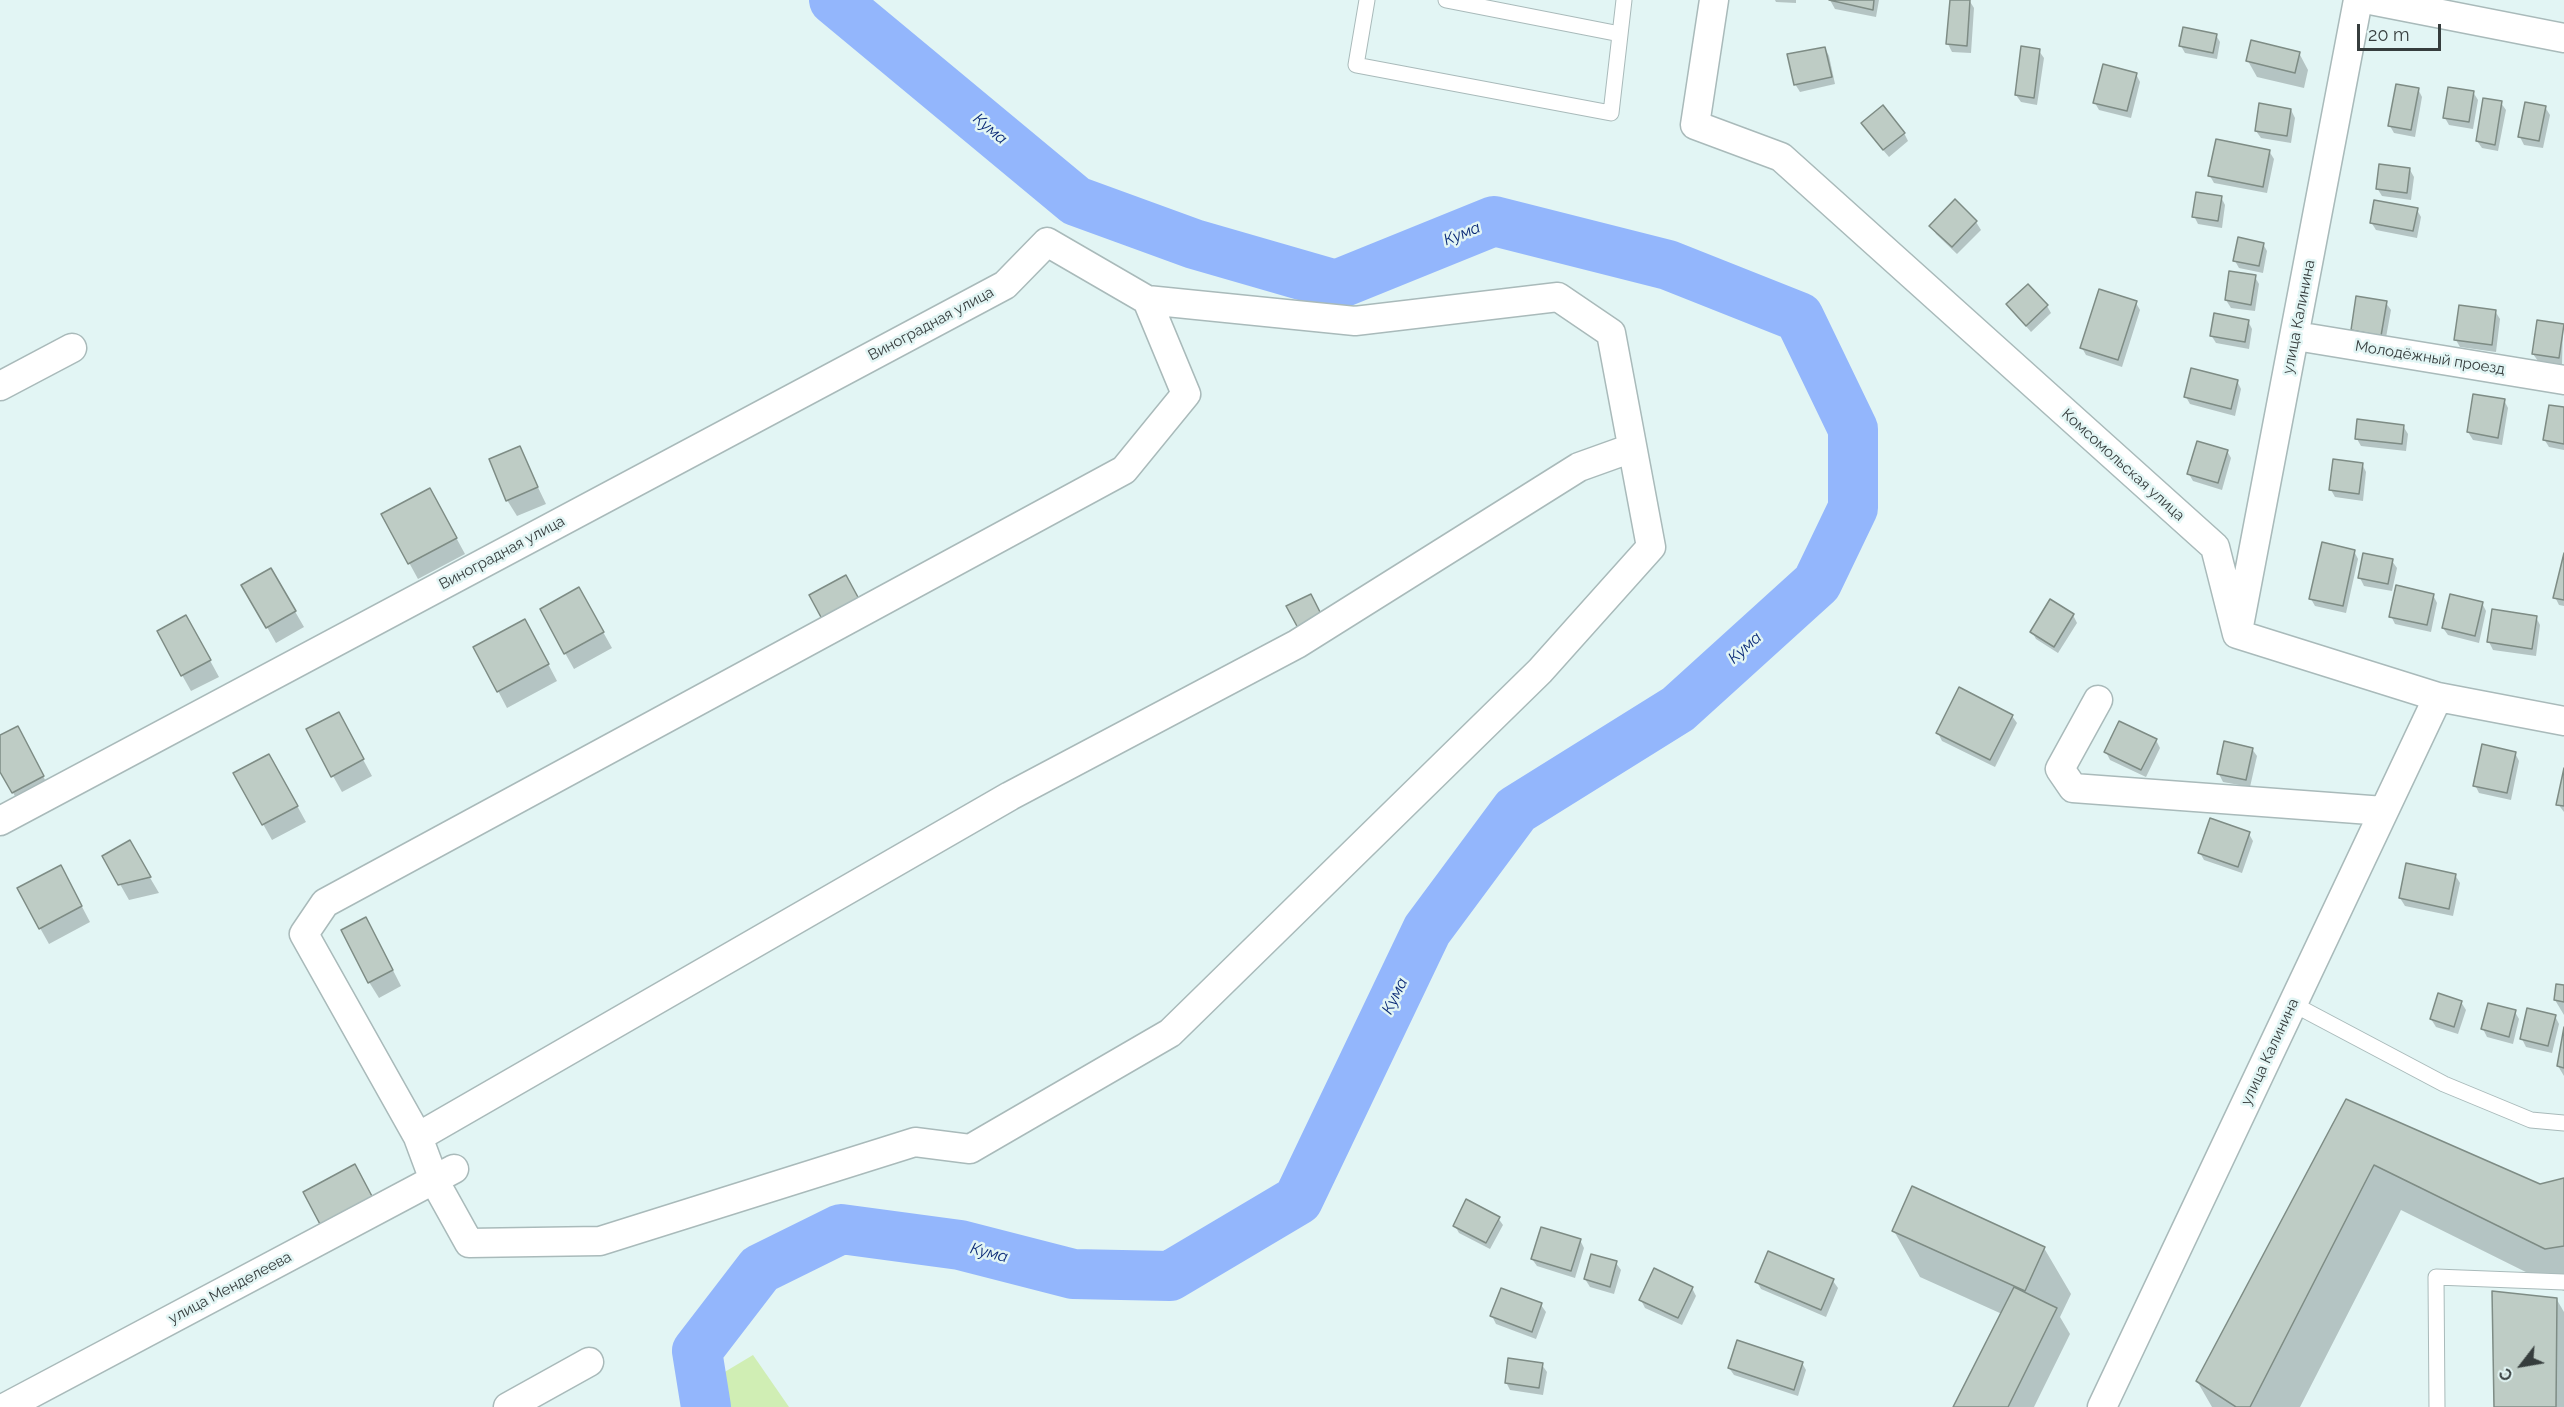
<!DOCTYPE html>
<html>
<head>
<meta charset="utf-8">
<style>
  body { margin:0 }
  #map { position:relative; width:2564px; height:1407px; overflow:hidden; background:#e2f5f4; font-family:Raleway,sans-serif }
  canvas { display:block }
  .north { position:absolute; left:2492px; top:1335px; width:60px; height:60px; -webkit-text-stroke:4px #e2f5f4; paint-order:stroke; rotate:239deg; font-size:16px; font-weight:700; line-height:24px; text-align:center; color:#363d3d }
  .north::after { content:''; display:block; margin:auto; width:21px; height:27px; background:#363d3d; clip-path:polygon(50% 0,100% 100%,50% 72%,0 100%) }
  .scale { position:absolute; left:2357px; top:24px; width:84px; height:27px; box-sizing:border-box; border:3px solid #363d3d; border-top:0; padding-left:8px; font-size:18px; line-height:21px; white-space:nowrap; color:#363d3d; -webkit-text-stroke:4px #e2f5f4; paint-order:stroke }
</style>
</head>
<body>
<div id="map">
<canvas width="2564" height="1407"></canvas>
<div class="north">С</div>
<div class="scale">20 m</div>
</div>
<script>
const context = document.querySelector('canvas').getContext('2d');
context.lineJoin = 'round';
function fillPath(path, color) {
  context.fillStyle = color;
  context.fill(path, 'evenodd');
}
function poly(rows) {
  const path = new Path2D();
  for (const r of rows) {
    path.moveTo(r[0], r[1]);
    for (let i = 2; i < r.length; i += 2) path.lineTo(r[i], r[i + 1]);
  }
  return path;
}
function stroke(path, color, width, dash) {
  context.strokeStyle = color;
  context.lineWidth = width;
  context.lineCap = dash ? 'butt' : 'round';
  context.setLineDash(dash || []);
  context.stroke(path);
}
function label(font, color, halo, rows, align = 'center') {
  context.font = font + ' Raleway,sans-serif';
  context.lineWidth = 5;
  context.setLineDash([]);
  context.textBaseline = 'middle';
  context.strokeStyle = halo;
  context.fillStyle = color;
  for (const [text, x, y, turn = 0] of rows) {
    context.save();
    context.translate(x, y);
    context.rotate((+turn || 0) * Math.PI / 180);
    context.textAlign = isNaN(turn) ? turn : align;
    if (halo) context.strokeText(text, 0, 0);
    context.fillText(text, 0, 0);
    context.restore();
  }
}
fillPath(poly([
  [753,1355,789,1407,723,1407,718,1376]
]), '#d0eeb4');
fillPath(poly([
  [1775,0,1796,0,1796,3,1776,2],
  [1830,0,1879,0,1876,17,1835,9],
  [1951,0,1969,0,1974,8,1971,53,1952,52,1948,44],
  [2216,35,2220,42,2217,59,2185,53,2181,46],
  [1825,48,1829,56,1835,84,1800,92,1795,84],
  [2039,51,2044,58,2037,105,2021,102,2016,95],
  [2299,53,2308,70,2304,88,2257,77,2248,61],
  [2136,74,2140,82,2131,118,2099,110,2095,103],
  [2418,89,2422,97,2415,137,2394,133,2390,126],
  [2473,92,2478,100,2473,129,2449,125,2445,118],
  [2501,103,2506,110,2498,151,2482,148,2477,141],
  [2545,107,2550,115,2543,148,2524,145,2520,137],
  [2291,110,2295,118,2291,143,2261,138,2256,131],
  [1867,131,1904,133,1908,141,1889,157],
  [2269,151,2274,159,2267,193,2214,183,2210,176],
  [2410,170,2414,177,2411,200,2382,196,2377,188],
  [2221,197,2225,205,2222,228,2198,224,2194,216],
  [1955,201,1976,222,1981,230,1957,254,1936,234,1931,226],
  [2417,210,2421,217,2417,238,2376,230,2371,222],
  [2263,244,2267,251,2263,273,2239,268,2235,261],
  [2255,277,2259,284,2255,311,2231,308,2226,300],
  [2136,303,2140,310,2122,367,2086,355,2082,348],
  [2386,303,2391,310,2385,343,2357,338,2352,330],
  [2008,305,2047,306,2051,313,2031,332],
  [2495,311,2500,319,2496,352,2460,347,2456,340],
  [2248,321,2252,329,2249,349,2216,343,2211,335],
  [2563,325,2562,365,2538,361,2533,354],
  [2237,381,2241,389,2235,416,2190,404,2186,397],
  [2504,400,2508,408,2502,445,2473,440,2468,432],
  [2564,409,2564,450,2549,447,2544,439],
  [2403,426,2408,434,2406,451,2361,446,2357,439],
  [519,448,546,504,517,516,507,500],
  [2227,451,2231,458,2222,490,2193,481,2189,474],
  [2362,464,2366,472,2363,501,2335,497,2331,490],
  [439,506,465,554,418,579,383,515],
  [2354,551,2358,559,2346,613,2315,606,2311,599],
  [2564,559,2564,606,2559,605,2555,597],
  [2392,561,2397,568,2392,591,2364,586,2360,578],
  [271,570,304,627,276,643,243,585],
  [579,589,612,648,574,669,565,653],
  [2433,595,2437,603,2431,632,2395,624,2391,616],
  [2482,603,2486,611,2479,643,2448,635,2443,628],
  [2073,615,2077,623,2058,653,2036,639,2032,632],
  [2536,617,2540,625,2536,656,2493,650,2489,642],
  [195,633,219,677,191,691,182,675],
  [534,637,557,681,507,708,475,647],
  [2012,716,2017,723,1995,767,1942,741,1938,733],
  [347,730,372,776,342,792,333,776],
  [0,737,26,744,52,793,22,809,0,769],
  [2156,740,2160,748,2146,777,2110,760,2106,752],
  [2252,749,2257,756,2250,787,2223,782,2219,774],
  [2515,753,2519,761,2511,800,2479,793,2475,785],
  [278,771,306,822,272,840,263,824],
  [2564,776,2564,812,2558,804],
  [2249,834,2253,841,2242,873,2204,860,2200,853],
  [129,842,159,893,129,900,104,856],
  [2455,875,2460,883,2453,916,2405,906,2400,898],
  [69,882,90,922,49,944,40,928],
  [375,935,401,986,379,998,369,982],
  [2564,987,2564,1015,2555,1000],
  [2461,1002,2466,1010,2458,1034,2436,1027,2431,1019],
  [2515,1012,2519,1019,2513,1044,2487,1037,2483,1029],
  [2555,1016,2559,1024,2552,1053,2526,1047,2522,1039],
  [2564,1035,2564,1076,2558,1066],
  [2347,1101,2540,1186,2564,1180,2564,1291,2401,1210,2300,1407,2212,1407,2197,1381],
  [1498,1218,1503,1225,1490,1249,1459,1233,1455,1226],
  [1894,1231,2044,1248,2071,1294,2060,1317,2070,1334,2034,1407,1955,1407,2002,1314,1920,1277],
  [1580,1240,1584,1248,1575,1278,1537,1266,1532,1259],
  [1616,1263,1621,1270,1614,1294,1590,1287,1585,1279],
  [1833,1281,1838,1288,1826,1317,1761,1289,1757,1282],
  [1692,1288,1696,1296,1682,1325,1645,1308,1641,1300],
  [2557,1300,2564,1312,2564,1407,2495,1407],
  [1541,1305,1546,1312,1536,1339,1496,1324,1492,1316],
  [1802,1363,1806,1370,1798,1396,1734,1375,1729,1368],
  [1542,1365,1547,1372,1543,1395,1510,1390,1506,1382]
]), '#0003');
stroke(poly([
  [706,1407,697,1351,760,1269,841,1229,960,1245,1073,1274,1170,1276,1298,1200,1427,930,1516,810,1678,709,1817,583,1853,508,1853,429,1799,317,1668,265,1494,221,1336,285,1194,244,1076,201,834,0]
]), '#93b6fc', 50);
const building = poly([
  [1829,0,1874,0,1873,10,1829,0],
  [1950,0,1970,0,1967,46,1946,44,1950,0],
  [2183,27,2217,34,2213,53,2179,46,2183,27],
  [2251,40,2300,52,2295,73,2246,61,2251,40],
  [2021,46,2040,49,2034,98,2015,95,2021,46],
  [1825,47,1832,77,1794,85,1787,54,1825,47],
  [2103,64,2137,73,2127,111,2093,103,2103,64],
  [2396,84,2419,88,2411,130,2388,126,2396,84],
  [2448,87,2474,91,2469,122,2443,118,2448,87],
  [2483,98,2502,101,2495,145,2476,141,2483,98],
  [2525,102,2546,106,2539,141,2518,137,2525,102],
  [2259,103,2291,109,2287,136,2255,131,2259,103],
  [1883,105,1905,133,1883,150,1861,123,1883,105],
  [2216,139,2270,150,2263,187,2208,176,2216,139],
  [2379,164,2410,168,2407,193,2376,189,2379,164],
  [2196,192,2222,196,2218,221,2192,217,2196,192],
  [1955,199,1977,221,1952,247,1929,226,1955,199],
  [2374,200,2418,208,2413,231,2370,223,2374,200],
  [2238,237,2264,243,2259,266,2233,261,2238,237],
  [2229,271,2256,275,2251,305,2225,300,2229,271],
  [2028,284,2048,305,2026,326,2006,304,2028,284],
  [2099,289,2137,301,2118,360,2080,348,2099,289],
  [2356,296,2387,301,2381,336,2351,330,2356,296],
  [2459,305,2496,310,2492,345,2454,340,2459,305],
  [2214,313,2249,320,2245,342,2210,336,2214,313],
  [2537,320,2564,324,2559,358,2532,354,2537,320],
  [2191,368,2238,380,2231,409,2184,397,2191,368],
  [2473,394,2505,399,2498,438,2467,432,2473,394],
  [2549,405,2564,407,2564,444,2543,440,2549,405],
  [2357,419,2404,425,2402,444,2355,439,2357,419],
  [2197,441,2228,450,2218,483,2187,474,2197,441],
  [520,446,538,487,506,501,489,459,520,446],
  [2333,459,2363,463,2359,494,2329,490,2333,459],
  [430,488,457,538,408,564,381,514,430,488],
  [2322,542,2355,550,2343,606,2309,599,2322,542],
  [2363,553,2393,559,2388,584,2358,578,2363,553],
  [2564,553,2564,600,2553,598,2564,553],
  [271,568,296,611,266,628,241,585,271,568],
  [846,575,859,599,822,619,809,595,846,575],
  [2396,585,2434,594,2427,625,2389,617,2396,585],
  [579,587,604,632,564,654,540,609,579,587],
  [1311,594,1322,616,1298,628,1286,606,1311,594],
  [2450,594,2483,602,2475,636,2442,628,2450,594],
  [2050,599,2074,614,2054,647,2030,632,2050,599],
  [2492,609,2537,616,2532,649,2487,642,2492,609],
  [186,615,211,660,181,676,157,631,186,615],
  [525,619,549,664,497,692,473,647,525,619],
  [1959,687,2013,715,1990,760,1936,733,1959,687],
  [339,712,364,759,331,777,306,729,339,712],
  [2119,721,2157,739,2141,770,2104,752,2119,721],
  [18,726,44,776,12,793,0,772,0,735,18,726],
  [2224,741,2253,748,2246,780,2217,774,2224,741],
  [2482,744,2516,752,2507,793,2473,786,2482,744],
  [269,754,298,806,262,825,233,773,269,754],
  [2564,768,2564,806,2556,805,2564,768],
  [2210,818,2250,832,2238,867,2198,853,2210,818],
  [130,840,151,877,118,885,102,856,130,840],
  [2406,863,2456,874,2449,909,2399,898,2406,863],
  [61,865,82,906,39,929,17,888,61,865],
  [366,917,393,970,368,983,341,930,366,917],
  [2556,984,2564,985,2564,1002,2554,1000,2556,984],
  [2438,993,2462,1001,2454,1027,2430,1019,2438,993],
  [2488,1003,2516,1010,2509,1037,2481,1029,2488,1003],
  [2527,1008,2556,1015,2548,1046,2520,1039,2527,1008],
  [2564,1027,2564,1068,2557,1066,2564,1027],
  [2346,1099,2540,1184,2564,1178,2564,1246,2545,1249,2374,1165,2250,1407,2236,1407,2196,1381,2346,1099],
  [355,1164,374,1200,322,1228,303,1192,355,1164],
  [1912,1186,2045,1247,2025,1291,1892,1231,1912,1186],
  [1466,1199,1500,1217,1486,1243,1453,1226,1466,1199],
  [1541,1227,1581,1239,1571,1271,1531,1259,1541,1227],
  [1768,1251,1834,1279,1821,1310,1755,1282,1768,1251],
  [1591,1254,1617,1261,1610,1287,1584,1279,1591,1254],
  [1654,1268,1693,1287,1678,1318,1639,1300,1654,1268],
  [2014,1287,2057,1308,2008,1407,1953,1407,2014,1287],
  [1501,1288,1542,1303,1532,1332,1490,1316,1501,1288],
  [2492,1291,2557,1298,2556,1407,2494,1407,2492,1291],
  [1737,1340,1803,1362,1794,1390,1728,1368,1737,1340],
  [1508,1358,1543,1363,1539,1388,1505,1383,1508,1358]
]);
fillPath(building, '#beccc5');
stroke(building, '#7e8c85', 1.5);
const lane = poly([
  [1367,0,1356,65,1611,113,1624,0],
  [1446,0,1620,34],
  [2293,1004,2444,1084,2531,1120,2564,1123],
  [2437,1407,2436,1277,2564,1282]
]);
const street = poly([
  [1714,0,1695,125,1781,157,2215,547,2237,634,2438,697,2564,721],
  [2370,0,2564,38],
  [2296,336,2564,380],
  [0,386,72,348],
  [2239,626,2358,0],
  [2098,700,2060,769,2073,788,2384,811],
  [0,821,1005,285,1047,242,1147,300,1355,321,1558,297,1611,333,1651,547,1540,671,1170,1033,970,1149,915,1142,600,1241,469,1243,434,1180,418,1137,304,934,325,903,1124,470,1186,394,1147,300],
  [418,1137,1010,796,1297,644,1579,467,1632,448],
  [6,1407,454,1169],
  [508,1407,589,1362],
  [2102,1407,2438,697]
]);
stroke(lane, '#a9baba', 17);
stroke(street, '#a9baba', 31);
stroke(lane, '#fff', 15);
stroke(street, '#fff', 28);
label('15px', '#363d3d', '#e2f5f4', [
  ["улица Калинина",2299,317,-79],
  ["Виноградная улица",931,324,-28],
  ["Молодёжный проезд",2430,358,9],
  ["Комсомольская улица",2123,465,42],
  ["Виноградная улица",502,553,-28],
  ["улица Калинина",2270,1052,-65],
  ["улица Менделеева",230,1288,-28]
]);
label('italic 16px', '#092976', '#e2f5f4', [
  ["Кума",990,129,40],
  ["Кума",1462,234,-22],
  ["Кума",1745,648,-42],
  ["Кума",1395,996,-64],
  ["Кума",989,1253,14]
]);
</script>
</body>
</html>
